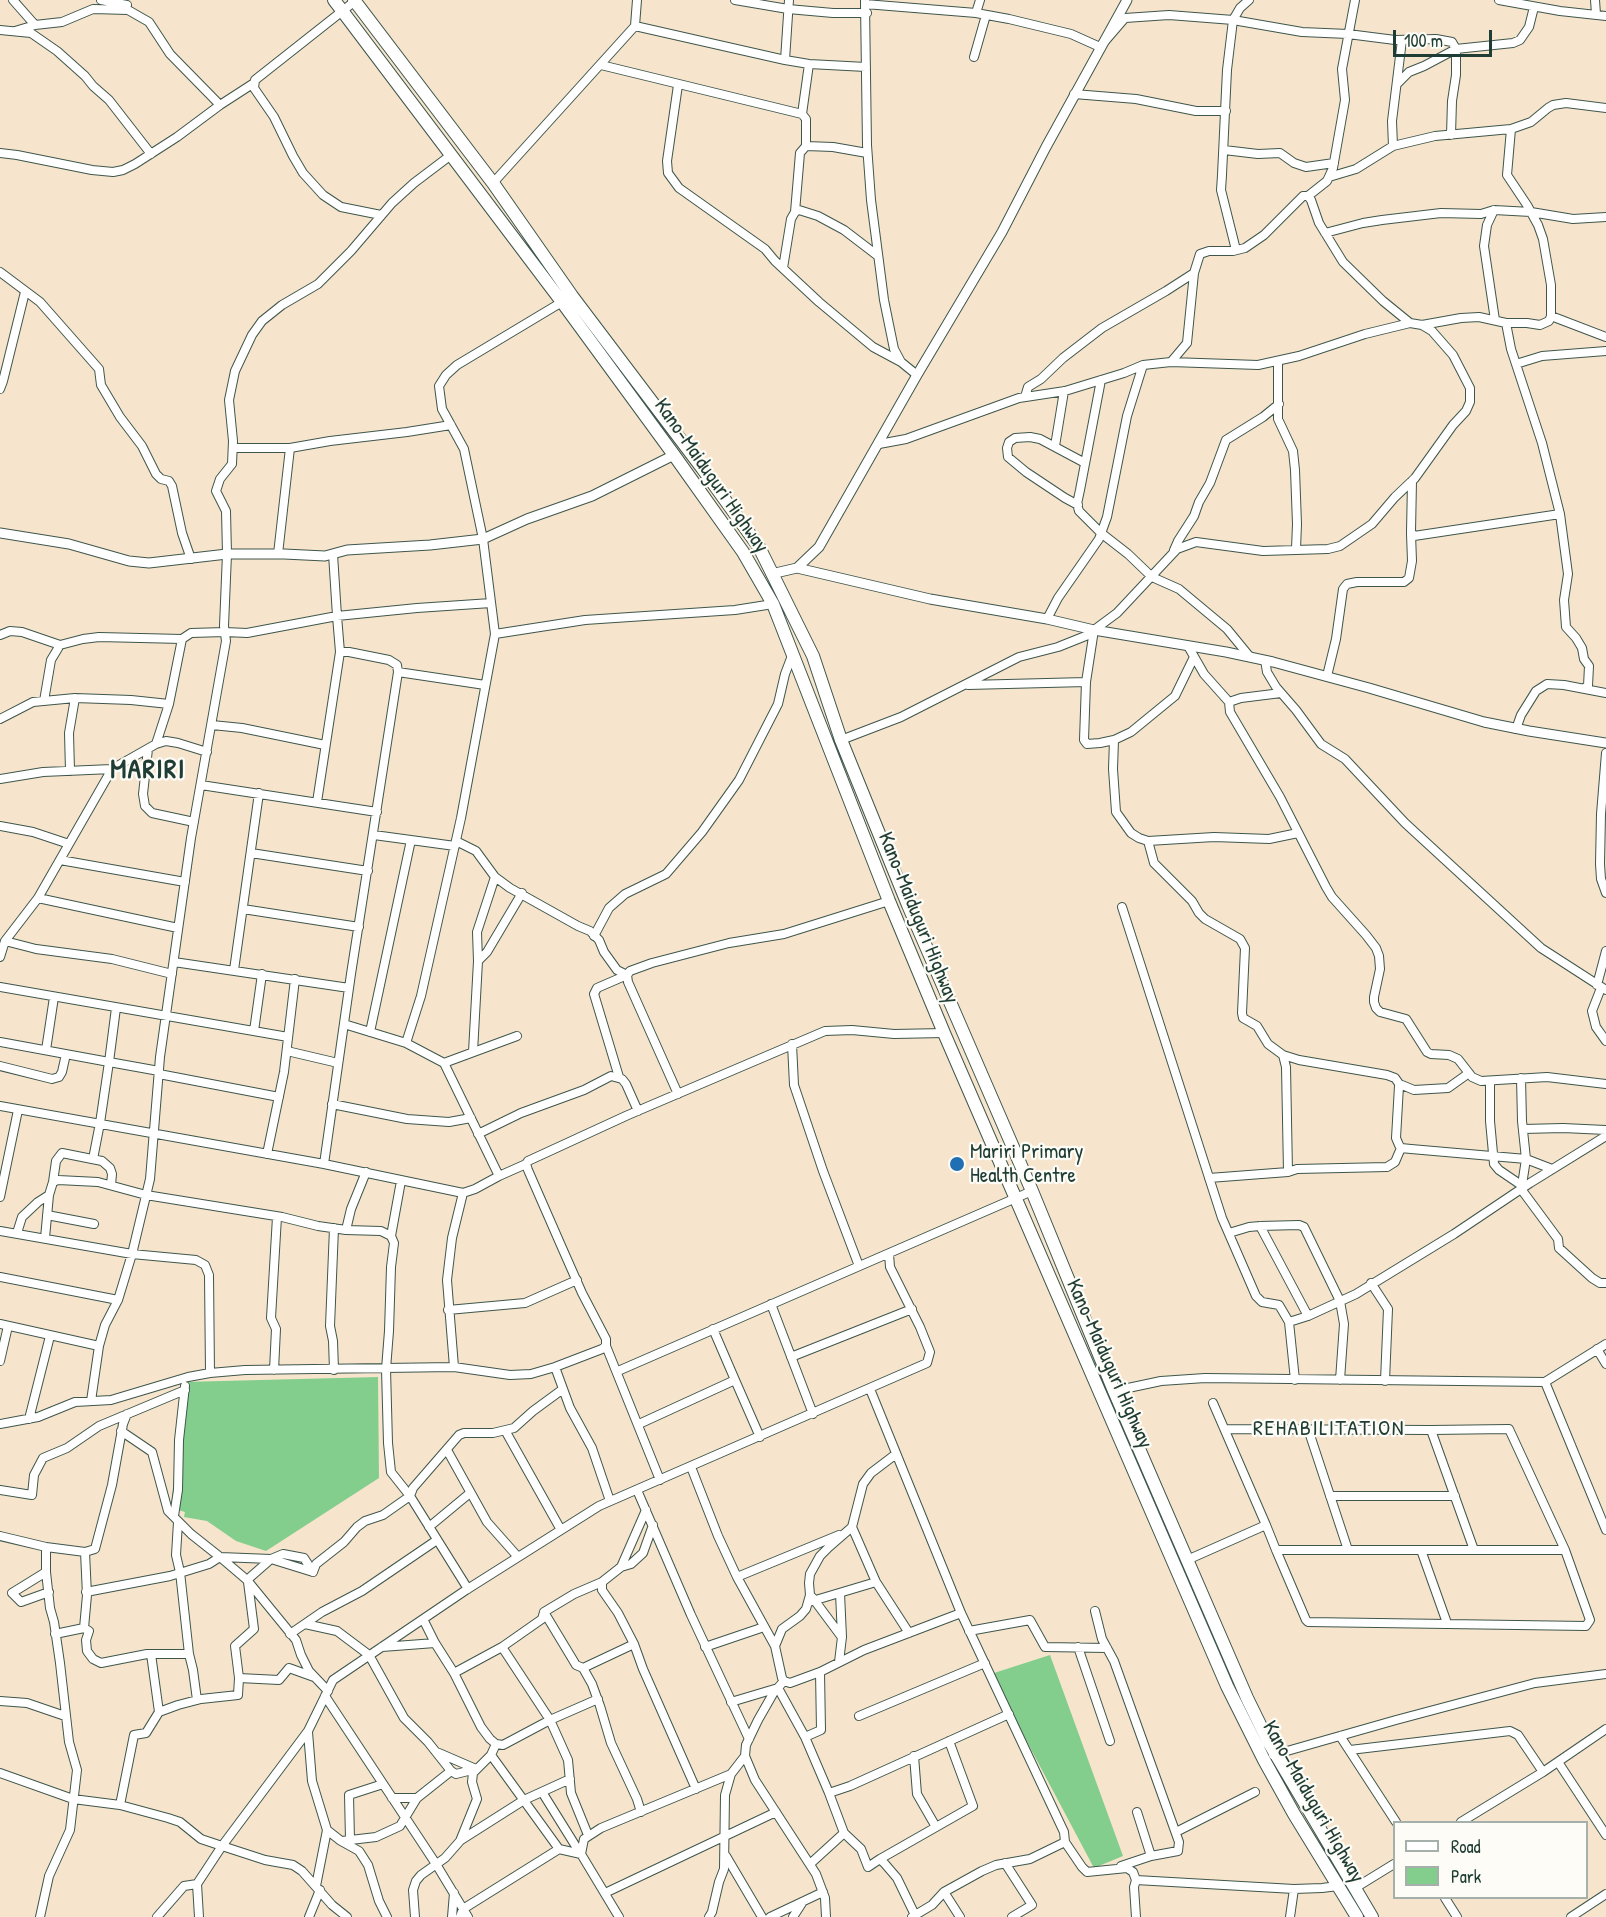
<!DOCTYPE html>
<html>
<head>
<meta charset="utf-8">
<style>
  body { margin:0 }
  #map { position:relative; width:1606px; height:1917px; overflow:hidden; background:#f6e4cc; font-family:"Patrick Hand",sans-serif }
  canvas { display:block }
  .legend { position:absolute; left:1393px; top:1821px; width:195px; height:78px; box-sizing:border-box; background:#fdfcf7; border:2px solid #a4b0a9; margin:0; padding:8px 10px; list-style:none; font-size:18px; color:#1f3d34 }
  .legend li { display:flex; align-items:center; gap:12px; height:30px }
  .legend b { width:30px; border:2px solid #a4b0a9 }
  .scale { position:absolute; left:1393px; top:30px; width:99px; height:27px; box-sizing:border-box; border:3px solid #1f3d34; border-top:0; padding-left:8px; font-size:18px; line-height:21px; white-space:nowrap; color:#1f3d34; -webkit-text-stroke:4px #fdfcf7; paint-order:stroke }
</style>
</head>
<body>
<div id="map">
<canvas width="1606" height="1917"></canvas>
<ul class="legend">
<li><b style="height:8px;background:#fff"></b>Road</li>
<li><b style="height:16px;background:#83ce8c"></b>Park</li>
</ul>
<div class="scale">100 m</div>
</div>
<script>
const context = document.querySelector('canvas').getContext('2d');
context.lineJoin = 'round';
function fillPath(path, color) {
  context.fillStyle = color;
  context.fill(path, 'evenodd');
}
function poly(rows) {
  const path = new Path2D();
  for (const r of rows) {
    path.moveTo(r[0], r[1]);
    for (let i = 2; i < r.length; i += 2) path.lineTo(r[i], r[i + 1]);
  }
  return path;
}
function stroke(path, color, width, dash) {
  context.strokeStyle = color;
  context.lineWidth = width;
  context.lineCap = dash ? 'butt' : 'round';
  context.setLineDash(dash || []);
  context.stroke(path);
}
function label(font, color, halo, rows, align = 'center') {
  context.font = font + ' "Patrick Hand",sans-serif';
  context.lineWidth = 4.5;
  context.setLineDash([]);
  context.textBaseline = 'middle';
  context.strokeStyle = halo;
  context.fillStyle = color;
  for (const [text, x, y, turn = 0] of rows) {
    context.save();
    context.translate(x, y);
    context.rotate((+turn || 0) * Math.PI / 180);
    context.textAlign = isNaN(turn) ? turn : align;
    if (halo) context.strokeText(text, 0, 0);
    context.fillText(text, 0, 0);
    context.restore();
  }
}
fillPath(poly([
  [378,1377,379,1478,266,1551,236,1541,207,1521,184,1517,185,1512,171,1508,183,1382],
  [1050,1655,1123,1856,1094,1868,991,1674]
]), '#83ce8c');
const minor = poly([
  [13,0,35,25],
  [101,0,127,5],
  [735,0,788,9,833,13,867,13],
  [865,0,865,4,976,13,1009,19,1071,34,1100,47,1125,18,1169,15,1233,20,1302,32,1348,34,1395,40,1436,39,1452,42,1456,49,1456,75,1452,101,1451,135],
  [1499,0,1560,11,1606,16],
  [1595,0,1596,14],
  [355,1,255,80,254,88,274,117,293,156,303,173,323,195,341,207,381,215],
  [865,4,867,145,871,200,884,300,894,349,901,362,917,375],
  [976,13,980,0],
  [635,26,785,60,809,64,866,67],
  [0,30,31,33,57,51,85,76,93,86,109,100,151,154],
  [15,31,35,25,62,22,93,9,128,10,149,22,170,54,220,105],
  [974,57,986,15],
  [785,60,789,0],
  [601,65,802,114,806,119,806,146,800,153,795,212,791,219,783,268],
  [1398,83,1409,72,1424,66,1456,49,1513,43,1520,40,1529,27,1534,7],
  [678,85,667,161,668,173,679,188,765,249,775,261,819,302,873,347,901,362],
  [1074,94,1136,99,1196,111,1226,111],
  [802,114,809,64],
  [806,146,833,147,867,153],
  [1393,146,1392,121,1402,40],
  [1224,150,1258,154,1280,153,1294,163,1306,167,1334,163],
  [0,153,17,155,92,170,113,172,123,170,135,164,177,137,220,105,254,83],
  [1329,177,1356,169,1393,146,1435,136,1511,129,1531,122,1548,108,1553,105,1566,103,1606,108],
  [493,183,635,26,637,0],
  [1308,196,1327,181,1333,168,1345,100,1342,69,1355,0],
  [1494,210,1487,225,1484,246,1495,320],
  [795,212,799,210,818,216,844,230,878,256],
  [1325,233,1363,223,1382,220,1441,213,1481,214,1494,210,1531,212,1573,219,1606,217],
  [1236,250,1221,190,1222,175,1227,70,1233,20,1240,8,1249,0],
  [0,272,40,302,99,369,101,385,120,417,142,446,156,474,161,479,169,481,172,486,182,533,191,559],
  [1551,316,1606,337],
  [1506,323,1511,349,1542,443,1560,514,1568,574,1564,600,1566,627,1576,638,1582,648,1584,659,1589,666,1588,686,1584,688],
  [1278,361,1278,419,1293,451,1295,470,1297,524,1296,549],
  [1171,362,1187,343,1194,273,1200,254,1209,251,1233,251,1245,248,1264,235,1303,196,1308,196,1311,200,1319,223,1343,262,1383,301,1410,323],
  [1516,364,1542,356,1606,351],
  [1101,380,1080,490,1077,504,1079,511,1101,533,1128,554,1152,577,1179,589,1227,629,1250,657],
  [0,389,3,381,25,292],
  [1025,397,1028,387,1041,379,1063,358,1102,328,1166,291,1194,273],
  [879,444,906,439,1019,398,1065,391,1124,373,1143,365,1171,362,1258,365,1299,356,1365,334,1410,323,1422,325,1461,318,1479,317,1506,323,1527,323,1540,325,1549,321,1551,316,1551,285,1543,239,1538,225,1527,205,1507,175,1511,129],
  [1055,446,1064,391],
  [233,448,290,448,330,441,407,432,451,425],
  [1412,481,1411,532,1414,536,1560,514],
  [1078,505,1065,498,1026,472,1008,457,1007,448,1009,442,1015,438,1030,437,1040,439,1085,463],
  [1174,550,1178,541,1194,516,1199,502,1210,483,1226,440,1263,417,1279,404],
  [278,554,290,448],
  [1047,619,1058,598,1099,539,1107,517,1127,416,1143,365],
  [495,634,585,620,735,610,773,604],
  [0,635,10,631,22,632,60,645],
  [1188,646,1204,674,1229,702,1230,712,1280,797,1326,887,1332,897,1366,935,1376,948,1379,956,1380,969,1374,997,1374,1002,1376,1008,1380,1012,1406,1019,1427,1052,1431,1054,1449,1055,1458,1059,1472,1077,1481,1081,1547,1077,1606,1084],
  [1194,657,1175,696,1131,732,1114,740,1100,743,1087,744,1084,740,1086,682,1094,630,1117,613,1177,549,1196,542,1263,551,1328,549,1340,546,1372,524,1395,497,1415,478,1453,425,1466,411,1470,402,1470,388,1453,355,1432,331,1422,325],
  [1265,660,1267,672,1276,687,1296,710,1321,744,1345,759,1405,823,1541,948,1606,990],
  [398,672,485,685],
  [1327,676,1336,639,1343,589,1347,584,1357,582,1404,582,1409,578,1412,561,1411,534],
  [968,685,1086,682],
  [44,701,51,660,60,645,83,639,99,637,182,639],
  [1229,702,1241,698,1281,693],
  [0,719,33,702,75,698],
  [212,725,242,728,325,745],
  [1516,729,1521,715,1536,691,1547,684,1564,685,1606,693],
  [841,740,901,717,1019,657,1058,647,1093,633],
  [1114,740,1113,769,1116,812,1131,833,1139,838,1148,841,1214,837,1269,839,1298,833],
  [156,744,169,704,182,639,191,633,225,632,247,633,337,616,333,554],
  [148,749,143,794,145,806,152,813,194,822],
  [1606,753,1601,814,1600,864,1601,879,1606,893],
  [70,771,69,733,75,698,131,700,169,704],
  [0,779,43,772,112,769,156,744,166,741,178,743,207,752],
  [201,785,377,812],
  [317,802,340,652,337,616,417,608,491,603],
  [0,826,33,832,69,844],
  [374,835,455,846],
  [456,841,476,851,495,877,510,888,578,926,590,931,599,940,604,952,617,970,627,975],
  [1148,841,1154,863,1192,901,1199,913,1205,919,1240,939,1245,948,1242,1013,1243,1018,1257,1026,1268,1044,1283,1055,1299,1060,1387,1075,1395,1078,1400,1085],
  [251,853,368,871],
  [60,860,185,882],
  [38,898,178,928],
  [1122,907,1222,1218,1256,1296,1262,1302,1279,1305,1289,1322,1295,1380],
  [243,909,359,927],
  [594,936,609,908,625,894,666,874,702,832,739,780,778,704,785,674,793,653],
  [5,941,36,949,112,959,172,974],
  [0,957,5,941,38,898,112,769],
  [478,961,477,932,495,877],
  [174,962,349,988],
  [234,970,259,793],
  [627,975,628,982,678,1094],
  [1597,985,1606,951],
  [0,987,288,1037],
  [1601,988,1592,1011,1596,1027,1606,1041],
  [344,1024,406,1043],
  [254,1031,262,974],
  [370,1032,411,840],
  [0,1042,109,1062,116,1008],
  [792,1044,794,1085,823,1171,859,1266],
  [46,1050,54,997],
  [287,1051,338,1063],
  [473,1052,478,961,487,952,522,893],
  [1283,1055,1286,1067,1288,1172],
  [444,1063,517,1036],
  [0,1066,52,1079,59,1077,62,1072,66,1054],
  [1469,1073,1448,1088,1414,1090,1402,1085,1399,1086,1396,1138,1399,1145,1401,1148,1411,1149,1526,1159,1552,1169],
  [159,1074,279,1097],
  [619,1077,594,994,597,988,627,975,630,971,652,963,729,943,784,934,889,901],
  [1521,1078,1522,1121,1526,1159,1522,1185],
  [1490,1082,1490,1121,1494,1164,1499,1170,1524,1187],
  [332,1104,407,1119,449,1122,471,1118],
  [0,1106,324,1164,463,1193,475,1189,499,1176,526,1164],
  [1523,1129,1563,1128,1606,1130],
  [478,1134,521,1113,584,1090,611,1076,622,1079,626,1084,638,1111],
  [267,1154,284,1072,295,979],
  [93,1159,100,1123,109,1062,159,1071],
  [324,1164,351,974,398,672,397,665,389,660,349,652,340,652],
  [499,1176,444,1063,406,1043,421,996,461,818,495,634,483,539,464,449,442,409,439,386,446,375,457,365,562,302],
  [1209,1178,1288,1172,1297,1169,1387,1167,1395,1162,1401,1148],
  [53,1182,56,1161,62,1153,102,1161,110,1168,112,1174,111,1185],
  [1521,1189,1558,1239,1559,1248,1592,1278,1600,1283,1606,1283],
  [0,1197,18,1110],
  [47,1215,94,1224],
  [1260,1226,1308,1316],
  [346,1230,351,1209,366,1172],
  [0,1231,132,1254,196,1260,205,1265,209,1275,210,1373],
  [17,1233,22,1217,38,1202,49,1195,53,1182,58,1180,98,1182,146,1195,282,1217,318,1226,346,1230,381,1231,391,1236,394,1243,391,1267,389,1331,386,1369,388,1443,391,1472,410,1496,468,1589],
  [1229,1233,1249,1227,1260,1226,1299,1225,1304,1227,1340,1301,1344,1324,1340,1380],
  [391,1236,401,1181],
  [45,1238,49,1195],
  [0,1277,118,1300],
  [1371,1283,1388,1309,1385,1381],
  [771,1304,813,1414],
  [448,1310,525,1303,577,1280],
  [1289,1322,1308,1316,1356,1294,1454,1234,1530,1183,1606,1136],
  [0,1324,99,1346],
  [606,1346,660,1480],
  [1597,1349,1606,1364],
  [791,1357,912,1309],
  [0,1361,8,1326],
  [454,1367,447,1280,452,1238,463,1193],
  [555,1367,570,1408,592,1448,610,1501],
  [274,1370,276,1329,271,1318,277,1217],
  [334,1370,333,1341,330,1326,334,1228],
  [618,1371,1032,1191],
  [735,1380,760,1437],
  [1545,1382,1606,1344],
  [870,1389,961,1613,1064,1832,1065,1842,1082,1867,1087,1872,1127,1868,1133,1872,1136,1880],
  [1114,1391,1161,1381,1205,1378,1545,1382,1606,1530],
  [91,1401,99,1346,105,1325,118,1300,132,1254,150,1179,160,1057,191,838,226,641,224,626,227,554,226,511,216,491,220,479,232,464,233,441,229,400,235,371,252,335,262,321,282,305,318,284,351,251,392,203,414,183,451,155],
  [1213,1403,1266,1525,1276,1550,1306,1620,1308,1622,1586,1626,1590,1620,1565,1550,1276,1550],
  [127,1414,123,1424,112,1485,95,1549,85,1552,87,1595,84,1628,89,1631,86,1640,87,1651,93,1659,101,1663,147,1654,189,1654],
  [29,1419,50,1336],
  [0,1424,38,1417,75,1402,111,1400,188,1377,210,1373,245,1370,454,1367,510,1375,531,1374,555,1367,602,1349,606,1346,606,1339,582,1293,563,1250,528,1170,526,1164,528,1161,628,1115,825,1031,852,1030,894,1034,944,1033],
  [639,1424,735,1380,713,1329],
  [1225,1429,1431,1430],
  [1308,1429,1348,1550],
  [121,1431,152,1452,168,1511,191,1534,220,1557,271,1559,283,1554,304,1558,313,1572],
  [506,1432,561,1530],
  [447,1450,487,1522,518,1557],
  [896,1454,871,1473,863,1484,852,1527,829,1547,820,1556,810,1574,809,1583,810,1595,806,1609,800,1616,782,1629,775,1646,782,1678,784,1681,790,1683,820,1672,864,1650,961,1613],
  [691,1467,718,1536,737,1577,775,1646],
  [0,1490,32,1495,34,1475,43,1458,67,1448,99,1426,185,1390],
  [637,1490,691,1615,749,1739],
  [1330,1496,1455,1496],
  [174,1516,178,1490,179,1440,185,1386],
  [178,1522,176,1555,180,1572,189,1654,193,1670,197,1700],
  [653,1525,643,1553,631,1564,621,1567,602,1582,602,1590,618,1613,634,1644,643,1669,696,1789],
  [429,1527,470,1493],
  [852,1527,876,1582],
  [0,1536,46,1547,46,1572,12,1593,21,1602,49,1592],
  [46,1547,85,1552],
  [1421,1550,1447,1623],
  [1474,1550,1431,1430,1509,1429,1565,1550],
  [1187,1560,1266,1525],
  [621,1567,646,1510],
  [313,1572,316,1564,344,1542,357,1527,365,1521,383,1515,410,1496,413,1488,459,1435,464,1433,493,1433,514,1428,533,1411,563,1389],
  [737,1577,839,1535],
  [247,1580,271,1559,313,1572],
  [248,1582,254,1629,235,1646,239,1678,279,1680,289,1668,314,1677],
  [602,1582,574,1594,544,1612,573,1660,576,1665,583,1668,592,1684,600,1706,611,1743,637,1799,641,1812],
  [86,1592,170,1576,209,1564,220,1557,247,1580,296,1640,301,1655,309,1671,328,1691],
  [812,1597,841,1636],
  [809,1602,876,1582,909,1633],
  [1095,1611,1102,1639,1114,1661,1179,1842,1178,1851,1151,1856],
  [544,1612,542,1619,502,1647,550,1720,568,1760,571,1793,588,1835],
  [423,1619,435,1643,454,1673,502,1647],
  [305,1624,337,1631,369,1655,404,1718,428,1742,451,1771,456,1774,476,1769],
  [969,1631,1030,1620,1045,1647,1107,1648],
  [55,1634,84,1628],
  [290,1634,322,1612,362,1591,437,1540],
  [382,1647,435,1643],
  [705,1647,764,1627],
  [1078,1647,1110,1741],
  [151,1654,159,1712],
  [839,1662,842,1637,840,1593],
  [583,1668,634,1644],
  [820,1672,821,1730,805,1737,829,1793],
  [454,1673,481,1727,490,1739,496,1744,503,1745,550,1720,598,1699],
  [784,1681,774,1692,758,1720,746,1745,745,1756,755,1780,816,1874,825,1898,826,1917],
  [325,1696,436,1864,468,1917],
  [0,1701,27,1703,65,1716],
  [731,1702,778,1688,805,1737],
  [859,1716,985,1663],
  [308,1732,312,1781,327,1830,341,1841,359,1851,368,1865,379,1901,387,1917],
  [1340,1736,1396,1822],
  [1350,1750,1510,1731,1518,1735,1543,1772],
  [439,1753,476,1769],
  [491,1755,559,1849],
  [1273,1755,1396,1720,1535,1683,1606,1674],
  [914,1756,917,1794,936,1827],
  [1558,1762,1606,1835],
  [0,1773,73,1799,120,1805,168,1818,180,1822,201,1839,222,1846,265,1860,293,1865,302,1871,332,1905,347,1917],
  [542,1792,580,1853],
  [392,1798,417,1798],
  [120,1805,134,1735,146,1733,159,1712,178,1705,201,1699,238,1695,239,1678],
  [1461,1822,1543,1772,1606,1729],
  [1176,1832,1255,1792],
  [350,1840,349,1795,383,1784],
  [461,1840,524,1800,570,1779],
  [342,1841,376,1837,400,1826,417,1798,451,1771],
  [726,1856,762,1917],
  [880,1859,973,1806,949,1741],
  [1005,1863,1032,1905,1012,1917],
  [810,1864,844,1833],
  [1121,1866,1151,1856,1137,1812],
  [316,1886,327,1830],
  [1355,1888,1394,1864],
  [944,1892,960,1917],
  [605,1893,776,1812],
  [1445,1898,1457,1917],
  [915,1915,897,1878,885,1864,880,1859,868,1867,861,1849,844,1833,829,1793,850,1786,1009,1714],
  [40,1917,49,1876,70,1830,77,1770,69,1742,60,1663,54,1622,50,1608,46,1572],
  [157,1917,184,1886,197,1884],
  [199,1917,197,1884,222,1846,308,1731,333,1680,466,1590,599,1506,927,1363,930,1352,920,1327,890,1267,889,1254],
  [309,1917,320,1890],
  [415,1917,413,1890,416,1881,421,1875,445,1858,460,1841,477,1799,472,1782,473,1773,491,1755,496,1744],
  [452,1917,454,1893],
  [460,1917,463,1909,559,1849,581,1854],
  [619,1917,581,1854,584,1839,601,1828,731,1774,745,1756],
  [709,1917,712,1912,719,1882,724,1869,725,1795,731,1774],
  [770,1917,823,1892],
  [793,1917,802,1903],
  [912,1917,932,1905,944,1892,982,1871,996,1865,1030,1859,1065,1842],
  [1136,1917,1134,1887,1136,1880,1294,1889,1322,1888,1338,1886],
  [1290,1917,1294,1889],
  [1571,1917,1606,1894]
]);
const tertiary = poly([
  [0,533,69,544,129,561,149,563,227,554,284,554,325,556,347,550,430,545,483,539,527,519,592,496,674,455],
  [797,568,819,547,917,375,1002,232,1046,147,1127,0],
  [771,574,797,568,930,599,1047,619,1094,630,1226,652,1273,662,1369,688,1484,722,1529,731,1606,743]
]);
const trunk = poly([
  [334,0,562,302,674,455,743,552,773,604,889,901,944,1033,1227,1686,1264,1760,1294,1814,1357,1917],
  [354,0,493,183,572,296,702,468,759,547,813,656,841,740,908,905,1032,1191,1114,1391,1247,1698,1269,1743,1372,1917]
]);
stroke(minor, '#3f564b', 10);
stroke(tertiary, '#3f564b', 11);
stroke(trunk, '#3f564b', 14);
stroke(minor, '#fff', 8);
stroke(tertiary, '#fff', 9);
stroke(trunk, '#fff', 12);
for (const [x, y, r, color] of [
  [957,1164,8,"#1f6fb2"]
]) {
  const dot = new Path2D();
  dot.arc(x, y, r, 0, 2 * Math.PI);
  context.fillStyle = color;
  context.fill(dot);
  stroke(dot, '#fdfcf7', 2);
}
label('21px', '#1f3d34', '#fdfcf7', [
  ["Kano-Maiduguri Highway",711,476,55],
  ["Kano-Maiduguri Highway",918,918,68],
  ["Kano-Maiduguri Highway",1109,1364,66],
  ["Kano-Maiduguri Highway",1313,1802,60]
]);
label('21px', '#1f3d34', '#fdfcf7', [
  ["Mariri Primary",970,1152],
  ["Health Centre",970,1176]
], 'left');
context.letterSpacing = '1.5px';
label('22px', '#1f3d34', '#fdfcf7', [
  ["REHABILITATION",1329,1429]
]);
context.letterSpacing = '0px';
context.letterSpacing = '1.5px';
label('bold 27px', '#1f3d34', '#fdfcf7', [
  ["MARIRI",148,771]
]);
context.letterSpacing = '0px';
</script>
</body>
</html>
